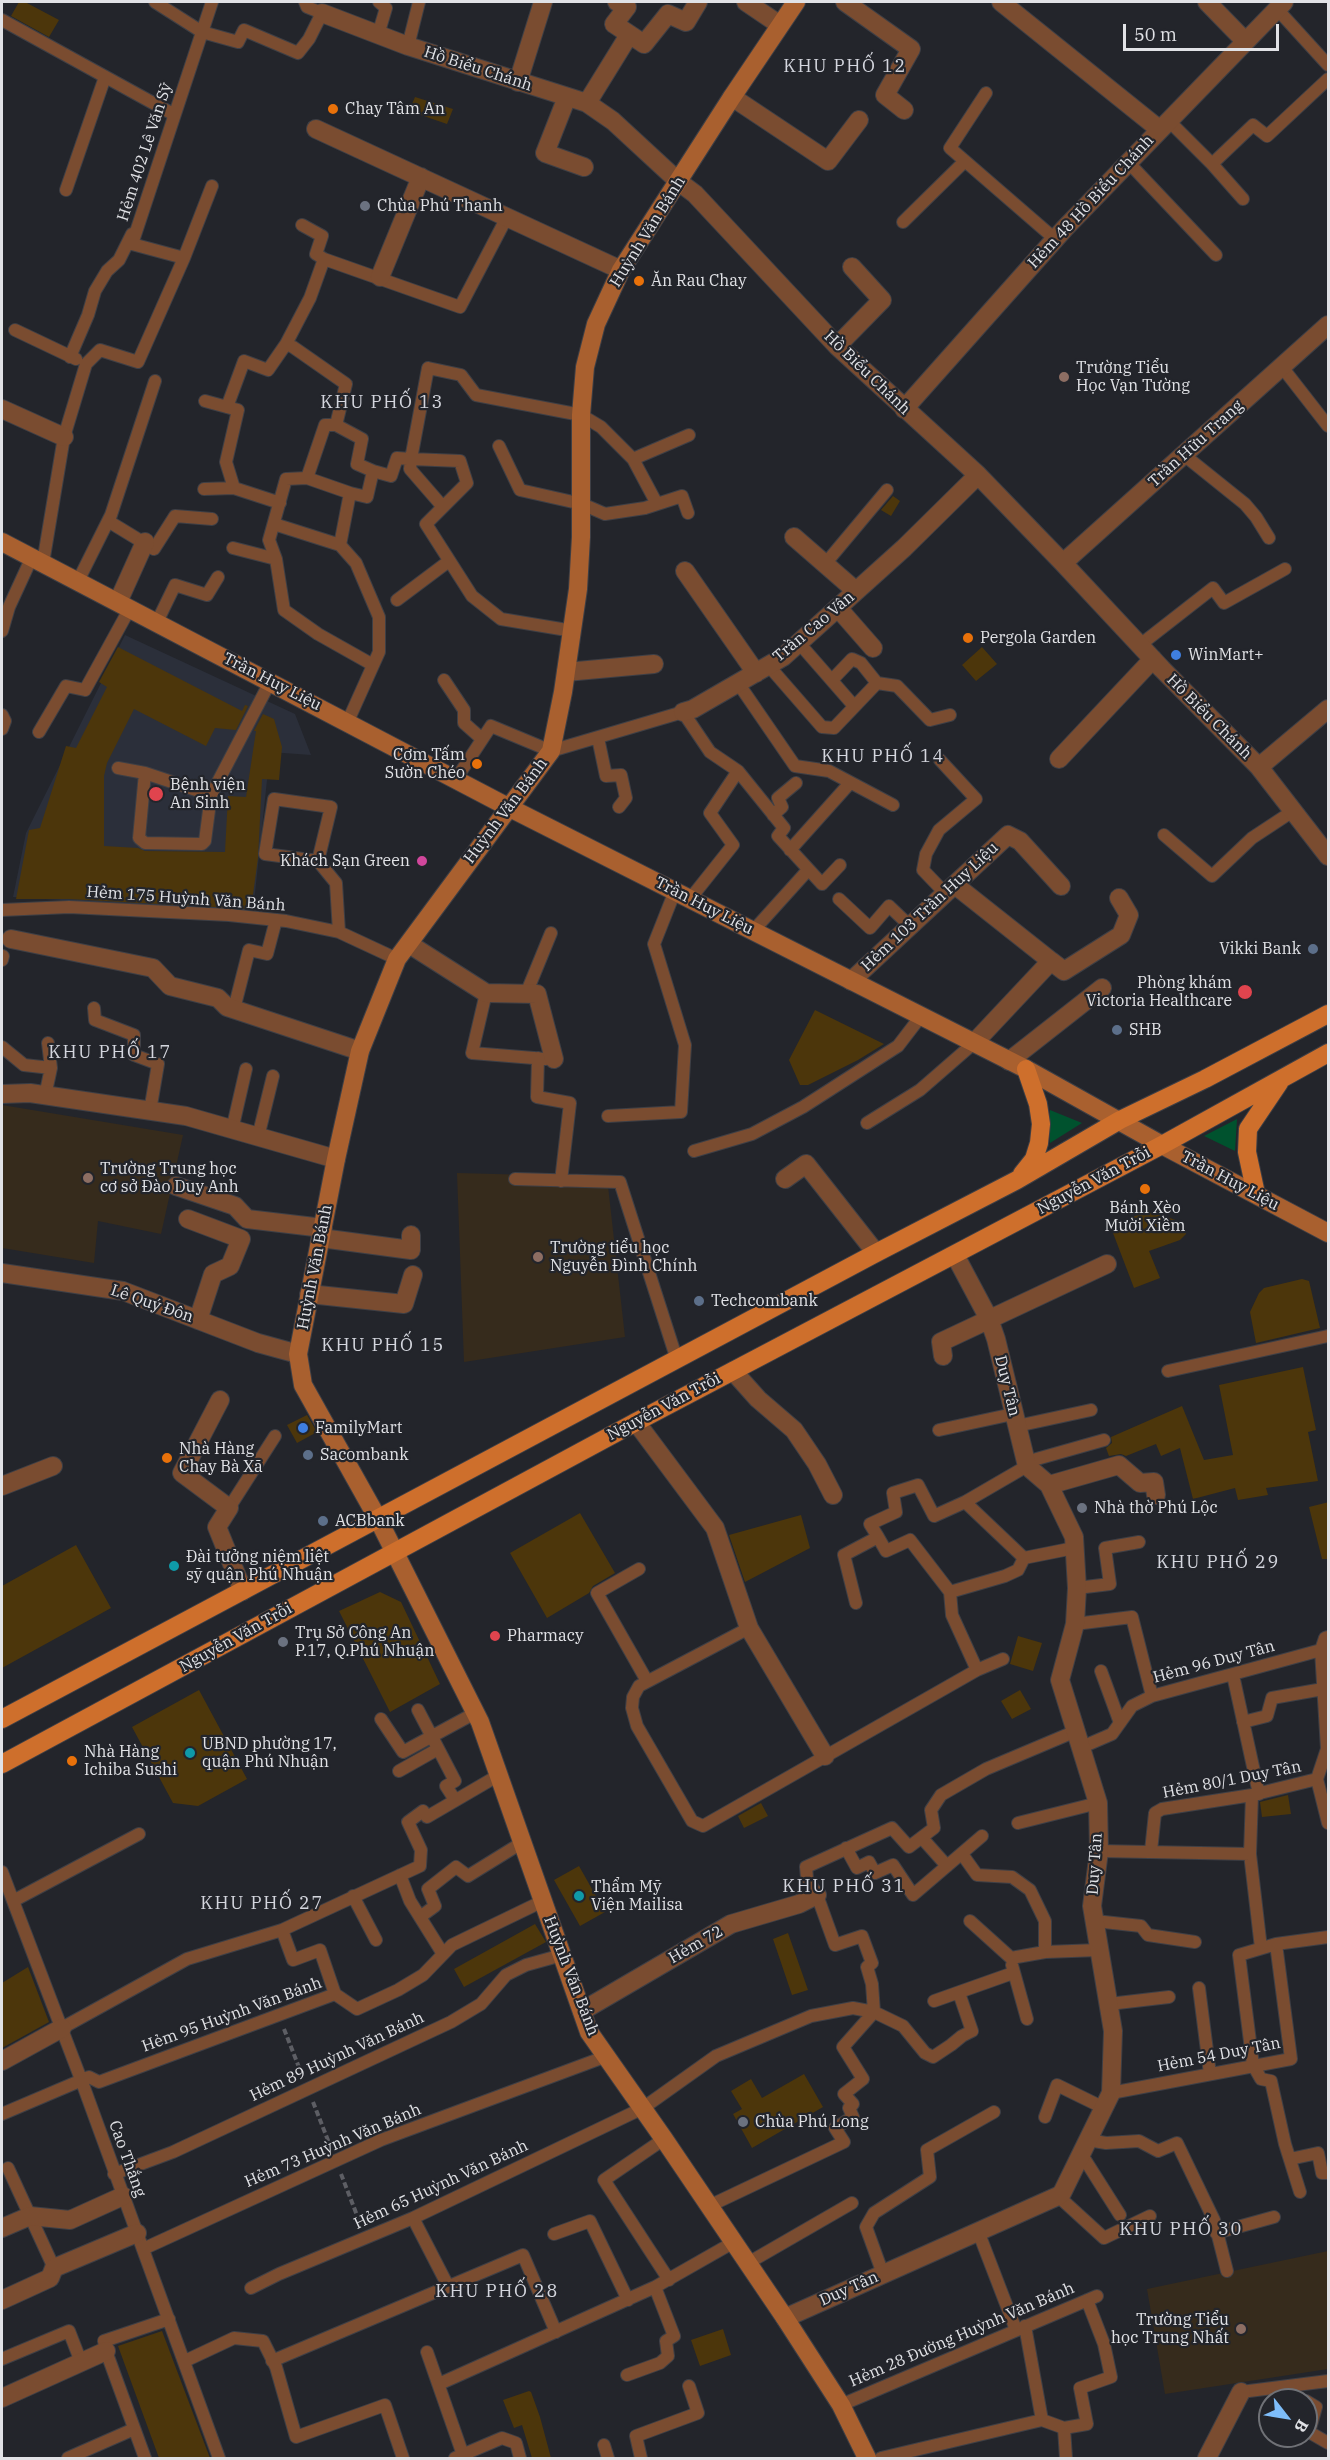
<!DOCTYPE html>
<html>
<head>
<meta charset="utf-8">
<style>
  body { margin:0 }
  #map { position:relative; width:1330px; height:2460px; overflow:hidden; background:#23252b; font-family:"IBM Plex Serif",serif }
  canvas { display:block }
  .frame { position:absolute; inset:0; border:3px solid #e1e2e6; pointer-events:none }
  .north { position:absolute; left:1258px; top:2388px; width:60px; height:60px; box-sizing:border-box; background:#23252b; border:2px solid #6f7176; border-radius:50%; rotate:121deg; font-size:16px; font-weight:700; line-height:24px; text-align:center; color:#e1e2e6 }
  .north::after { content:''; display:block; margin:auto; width:21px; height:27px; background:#7ebdf9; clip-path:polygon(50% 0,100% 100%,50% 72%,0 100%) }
  .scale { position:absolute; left:1123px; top:24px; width:156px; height:27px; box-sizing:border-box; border:3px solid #e1e2e6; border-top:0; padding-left:8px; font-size:18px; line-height:21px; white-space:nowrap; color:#e1e2e6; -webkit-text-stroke:4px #23252b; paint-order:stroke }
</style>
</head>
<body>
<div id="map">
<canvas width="1330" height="2460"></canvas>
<div class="frame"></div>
<div class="north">B</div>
<div class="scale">50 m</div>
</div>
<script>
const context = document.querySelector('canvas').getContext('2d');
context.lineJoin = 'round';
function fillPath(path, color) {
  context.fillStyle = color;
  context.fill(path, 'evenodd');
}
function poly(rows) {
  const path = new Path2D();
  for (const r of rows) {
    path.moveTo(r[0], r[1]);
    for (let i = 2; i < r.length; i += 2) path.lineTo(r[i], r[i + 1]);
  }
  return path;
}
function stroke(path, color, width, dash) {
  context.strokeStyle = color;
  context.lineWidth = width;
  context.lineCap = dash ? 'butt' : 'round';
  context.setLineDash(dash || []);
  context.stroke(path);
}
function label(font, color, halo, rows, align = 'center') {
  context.font = font + ' "IBM Plex Serif",serif';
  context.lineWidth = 4.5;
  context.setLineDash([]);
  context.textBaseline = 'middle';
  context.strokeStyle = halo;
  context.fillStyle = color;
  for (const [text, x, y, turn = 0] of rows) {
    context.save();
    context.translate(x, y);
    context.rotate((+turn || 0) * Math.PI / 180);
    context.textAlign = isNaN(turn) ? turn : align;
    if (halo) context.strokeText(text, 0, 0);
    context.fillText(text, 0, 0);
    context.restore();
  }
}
fillPath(poly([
  [125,635,295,714,311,755,270,752,253,912,13,897,26,833]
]), '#2b2f3a');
fillPath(poly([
  [2,1105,183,1135,161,1234,98,1221,94,1263,2,1248],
  [457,1173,607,1177,625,1337,464,1362],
  [1328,2251,1328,2369,1165,2394,1147,2289]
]), '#362b1c');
fillPath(poly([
  [1050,1110,1082,1123,1050,1143],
  [1237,1119,1235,1151,1204,1136]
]), '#00522e');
fillPath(poly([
  [19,2,25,2,59,20,49,37,11,16],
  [415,97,453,109,447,124,409,111],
  [893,496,900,501,891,516,881,510],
  [118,647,242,711,245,705,248,706,236,730,215,728,206,746,134,709,107,763,104,776,104,846,138,848,145,851,225,852,228,796,246,797,256,731,254,731,263,714,274,719,282,747,279,780,262,779,258,858,251,909,69,899,16,899,29,830,40,828,66,746,76,748,107,687,99,682],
  [982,647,997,664,976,681,962,665],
  [815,1010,884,1044,858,1060,808,1085,800,1085,789,1060],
  [1153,1212,1184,1223,1186,1234,1180,1240,1149,1251,1160,1278,1134,1288,1113,1233,1130,1217],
  [1302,1279,1309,1281,1320,1328,1256,1343,1250,1312,1259,1293,1264,1288],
  [1303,1367,1316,1430,1308,1432,1318,1481,1266,1488,1268,1495,1238,1500,1235,1488,1193,1499,1180,1448,1161,1456,1156,1444,1126,1456,1121,1454,1109,1456,1106,1448,1112,1443,1111,1437,1182,1406,1204,1460,1233,1455,1219,1385],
  [307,1415,317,1432,297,1443,287,1425],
  [1329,1502,1329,1559,1322,1559,1309,1507],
  [580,1513,615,1573,593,1586,589,1593,547,1618,510,1553],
  [801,1515,810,1548,745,1582,729,1535],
  [76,1545,111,1608,2,1668,2,1586],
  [380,1592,401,1602,440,1684,390,1712,339,1611],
  [1018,1636,1042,1643,1033,1671,1010,1664],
  [199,1690,247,1779,198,1806,173,1803,132,1727],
  [1020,1690,1031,1709,1012,1719,1001,1701],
  [1288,1795,1291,1814,1262,1817,1260,1802],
  [761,1803,768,1816,744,1828,738,1816],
  [579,1866,605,1912,580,1926,554,1880],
  [535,1924,546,1942,464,1987,454,1969],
  [788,1933,808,1990,792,1995,773,1939],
  [28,1967,49,2022,2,2048,2,1983],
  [804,2074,823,2107,752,2148,733,2114,742,2109,731,2091,751,2079,762,2098],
  [723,2329,731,2355,700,2366,691,2340],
  [162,2331,205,2445,210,2458,159,2458,118,2346],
  [529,2391,531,2392,540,2417,551,2458,532,2458,522,2425,514,2428,503,2400]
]), '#4c360b');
const lane = poly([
  [155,2,202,32,238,42,244,30,298,53,309,39,322,13,307,7,305,2],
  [1277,9,1328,65],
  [2,20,173,114],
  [378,35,386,8,379,2],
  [408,46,419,2],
  [986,93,950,148,1055,239],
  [1168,120,1212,164,1253,125,1267,136,1328,79],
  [1128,162,1216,255],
  [1212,164,1243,199],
  [212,186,184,258,132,244,212,2],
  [66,190,105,77],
  [903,222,965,161],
  [302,225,322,236,316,254,324,259,460,307,507,217],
  [15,330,76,359],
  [286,344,310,298,324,259],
  [70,357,88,315,95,291,107,271,119,260,132,234],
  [1282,367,1328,426],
  [205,401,238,410,226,462,234,488],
  [227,407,244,361,268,370,286,344,293,347,346,384,336,425,362,439,357,464,373,471,367,497,350,493],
  [499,446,520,490,582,504,605,514,645,508,682,496,688,513],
  [1184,455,1245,504,1256,517,1269,538],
  [633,459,689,435],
  [373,471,391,476,397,458,411,459,428,368,461,375,476,395,581,415,601,427,633,459,657,504],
  [307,478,325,425,336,425],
  [204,489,234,488,280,503],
  [443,507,410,469,411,459,460,461,467,483,426,524,472,596,501,619,573,631],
  [108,521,154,549,175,516,212,519],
  [274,524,340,545],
  [340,545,350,493,307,478,286,479,269,540,276,559,284,610,318,634,373,665],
  [340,545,356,563,379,617,379,652,348,721],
  [233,548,276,559],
  [43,563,64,437,86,364,100,350,138,362,184,258],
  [825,564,887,490],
  [78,581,111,515,155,381],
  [397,600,449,561],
  [157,622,175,585,207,595,218,577],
  [2,631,9,607,32,557],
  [799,643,854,706],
  [1140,645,1213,588,1224,603,1285,569],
  [768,665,822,727,834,728,877,683,897,686,930,720,950,715],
  [444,680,464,710,464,723,482,739],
  [832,680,852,659,861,663,877,683],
  [738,683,795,766,829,771,893,805],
  [2,715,5,721,2,729],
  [39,732,66,686,85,690,130,608],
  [598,738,606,776,621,775,626,798,619,807],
  [940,760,976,799,939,830,926,854,923,870,945,893],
  [118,768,145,773,211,795,270,682],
  [145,773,139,838,145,843,202,844,205,841,211,795],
  [456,779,491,726,551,751,683,712,710,752,738,771,784,828,778,836,822,884,840,865],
  [773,815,782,807,778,798,796,783],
  [1164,835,1212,876,1252,838,1293,811],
  [790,850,850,783],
  [318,861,331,807,274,799,265,854,318,861,336,883,339,932],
  [690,899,733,845,710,813,738,771],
  [839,899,870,928,889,906,910,926],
  [2,910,69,907,229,915,286,921,339,932,397,959],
  [753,931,808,870],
  [2,960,3,956],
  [486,993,472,1053,546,1059],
  [526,994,551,933],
  [94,1008,95,1020,134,1035,134,1055,158,1064,150,1111],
  [234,1009,249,950,267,954,276,920],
  [2,1047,24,1065,51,1068],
  [538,1058,537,1097,570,1103,561,1181],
  [45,1096,51,1068,48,1043],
  [608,1116,681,1112,685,1045,654,944,675,891],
  [867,1123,920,1090,974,1043],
  [232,1130,246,1069],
  [258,1137,273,1076],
  [694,1151,752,1134,803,1107,898,1046,921,1016],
  [515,1179,620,1182,677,1360],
  [1168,1371,1328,1336],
  [1017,1426,1091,1410],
  [939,1430,1013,1414],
  [1026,1462,1104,1440],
  [965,1502,1024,1558],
  [229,1508,275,1436],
  [878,1537,886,1551,910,1540,950,1592,952,1615,977,1670],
  [639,1569,597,1593,647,1681],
  [1077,1588,1110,1584,1105,1548,1139,1542],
  [950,1592,1005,1576,1018,1570,1024,1558,1074,1548],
  [856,1603,844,1555,878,1537,870,1524,896,1512,893,1493,918,1485,934,1516,965,1502,1027,1466],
  [1075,1624,1132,1617,1152,1696],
  [749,1628,639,1686,633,1697,632,1708,637,1726,692,1821,703,1826,977,1670,1003,1659],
  [1321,1650,1327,1749,1317,1779,1328,1823],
  [1101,1671,1120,1723],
  [1233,1675,1259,1794],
  [418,1710,455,1781,446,1786,455,1800],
  [381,1719,403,1752,475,1713],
  [1243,1722,1267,1716,1272,1698,1323,1689],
  [1082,1747,1112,1734,1132,1706,1152,1696,1321,1650,1325,1638,1328,1637],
  [399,1771,438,1749],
  [1252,1795,1250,1854,1261,1948],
  [1018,1823,1098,1803],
  [922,1838,947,1866],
  [846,1848,857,1868,869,1862,875,1873,893,1865,913,1895,982,1836],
  [1099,1851,1250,1854],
  [1151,1851,1155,1813,1162,1809,1252,1795,1317,1779],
  [962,1854,977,1875,1012,1877,1030,1890,1045,1921,1045,1952],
  [2,1872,82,2082,219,2458],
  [400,1875,410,1901,443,1954],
  [353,1896,376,1940],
  [13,1901,139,1834],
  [420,1917,435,1906,428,1889,456,1867,468,1876,523,1842],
  [970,1921,1011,1958,1045,1952,1099,1950],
  [1095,1921,1141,1926,1148,1935,1195,1942],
  [282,1930,293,1960,320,1950,335,1994],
  [1012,1965,1027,2019],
  [1199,1988,1210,2074],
  [934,2001,1013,1973],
  [1109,2004,1169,1997],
  [62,2028,187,1959,282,1930,420,1866,421,1850,408,1822,423,1811,427,1817,499,1775],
  [1111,2093,1291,2059,1276,1944],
  [2,2114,89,2077,99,2082,335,1994,357,2009,398,1990,423,1975,452,1945,543,1901],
  [1045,2117,1057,2085,1104,2108],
  [664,2139,604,2180,669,2280],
  [1088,2140,1106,2143,1139,2141,1158,2151,1177,2143,1214,2220,1227,2271],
  [1082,2155,1120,2215],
  [1290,2159,1318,2153,1322,2173,1328,2173],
  [8,2168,54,2268],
  [114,2174,173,2152,451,2022,481,2004,506,1975,526,1965,562,1955],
  [1300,2192,1285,2144,1271,2081,1261,2079,1253,2065,1239,1955,1276,1944,1328,1937],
  [1058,2196,1104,2238,1150,2216],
  [709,2206,844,2142,835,2128,853,2117,849,2108,853,2104,844,2094,863,2079,843,2047,874,2012,872,1984,867,1967,872,1963,862,1936,835,1945,817,1895,807,1878,806,1867,892,1828,909,1847,934,1828,931,1810,941,1795,986,1769,1076,1731],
  [413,2218,448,2286],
  [978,2231,1016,2330],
  [1216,2233,1274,2217],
  [554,2234,590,2221,628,2300],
  [143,2249,381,2140,607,2056],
  [748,2263,852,2203],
  [883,2274,866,2227,874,2213,930,2177,927,2150,994,2112],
  [251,2288,279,2274,413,2218,643,2108,716,2056,811,2016,853,2008,874,2012,903,2026,925,2053,933,2057,951,2045,962,2036,972,2031,959,1993],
  [1025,2326,1042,2420],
  [427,2352,463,2455],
  [2,2359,69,2331,81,2362],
  [185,2361,234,2338,263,2341,276,2367,296,2437,385,2405,403,2458],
  [272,2361,523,2255,556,2332],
  [627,2375,660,2363,668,2356,666,2341,674,2336,655,2287],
  [439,2384,655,2287,734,2242],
  [1241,2392,1328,2381],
  [1306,2401,1316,2407,1309,2432,1328,2443],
  [841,2405,1097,2296],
  [1064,2428,1066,2458],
  [604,2445,608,2458],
  [68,2458,134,2429],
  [145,2458,106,2351,104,2341,169,2319],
  [455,2458,502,2438,516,2443,520,2458],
  [641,2458,636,2436,698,2413,689,2386],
  [881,2458,1042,2420,1064,2428,1087,2424,1080,2388,1111,2377,1104,2344,1087,2300]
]);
const street = poly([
  [617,2,627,7,614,24,644,44,668,14,686,22,698,2],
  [746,2,780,25],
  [845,2,911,49,885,95,904,110],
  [1001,2,1159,129],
  [1207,2,1245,41],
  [322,13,408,46,587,103,613,121,679,182,695,194,837,346,978,475,1063,563,1162,669,1259,767,1328,856],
  [518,82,543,2],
  [567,97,545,153,584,167],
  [732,97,828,161,859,120],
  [587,103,629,35],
  [316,129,621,270],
  [380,277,421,177],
  [837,346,882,300,852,267],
  [2,409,64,437],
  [904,409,1065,228,1284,2],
  [794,537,856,591],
  [1063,563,1328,325],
  [685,571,756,673],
  [118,602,145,542],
  [838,608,873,648],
  [566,672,654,664],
  [683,712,693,709,783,657,904,548,978,475],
  [1059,759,1153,659],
  [1259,767,1328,709],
  [955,885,1051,961],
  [11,939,153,968,170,986,218,998,227,1007,360,1051],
  [409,944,486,993,537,994,554,1059],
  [851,981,1008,835,1020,841,1061,886],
  [974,1043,1051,961,1064,971,1121,935,1129,915,1119,898],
  [1009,1061,1102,988],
  [2,1094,30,1093,186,1116,336,1159],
  [785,1179,806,1164,876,1253],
  [176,1186,235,1206,247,1219,323,1228],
  [188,1219,241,1239,230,1266,213,1274,198,1320],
  [321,1238,411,1250,411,1235],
  [2,1273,123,1291,258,1343,298,1354],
  [309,1294,404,1304,413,1275],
  [943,1356,941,1342,1107,1264],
  [733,1371,758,1399,794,1430,817,1464,833,1495],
  [220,1400,182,1473,229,1508,217,1527,243,1591],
  [636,1422,715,1528,749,1628,825,1756],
  [1049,1485,1119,1465,1140,1483,1154,1482,1156,1495],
  [2,1486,53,1466],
  [582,2011,731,1924,799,1904,817,1895],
  [2,2061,62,2028],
  [2,2228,30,2216,70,2220,123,2196],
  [2,2300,50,2278,54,2268,137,2233],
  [785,2318,1058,2196,1062,2193,1111,2093,1113,2031,1092,1906,1099,1851,1098,1803,1060,1680,1075,1624,1077,1588,1074,1537,1049,1485,1027,1466,996,1339,989,1319,955,1255],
  [2,2398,106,2351],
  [1207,2458,1241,2392]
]);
const secondary = poly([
  [796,2,732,97,621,270,596,324,585,367,581,415,581,537,578,589,563,692,551,751,397,959,360,1051,336,1159,298,1354,303,1385,378,1519,480,1722,589,2032,664,2139,785,2318,841,2405,867,2458],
  [2,542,508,807,1026,1069,1162,1145,1328,1233]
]);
const primary = poly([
  [1022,1174,1034,1159,1039,1143,1041,1124,1038,1104,1026,1069],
  [1256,1194,1247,1152,1248,1129,1279,1083],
  [2,1719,876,1253,1017,1180,1120,1120,1205,1079,1328,1014],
  [2,1764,636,1422,1162,1145,1328,1053]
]);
stroke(lane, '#3e3f45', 14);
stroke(street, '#3e3f45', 20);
stroke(secondary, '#3e3f45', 20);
stroke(primary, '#3e3f45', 20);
stroke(poly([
  [284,2029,302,2075],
  [313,2102,331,2148],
  [341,2174,360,2223]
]), '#5d5e64', 4, [6, 3]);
stroke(lane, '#7a4c30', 12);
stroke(street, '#7a4c30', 18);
stroke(secondary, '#a9602f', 18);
stroke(primary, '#ce6f2c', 18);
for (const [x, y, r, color] of [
  [333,109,6,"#e8710a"],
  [365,206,6,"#6b7280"],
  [639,281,6,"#e8710a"],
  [1064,377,6,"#8d6e63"],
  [968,638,6,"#e8710a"],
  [1176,655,6,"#3f7fe0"],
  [477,764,6,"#e8710a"],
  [156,794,8,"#e0444e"],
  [422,861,6,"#d1479c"],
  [1313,949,6,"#5c6f8a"],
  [1245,992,8,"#e0444e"],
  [1117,1030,6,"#5c6f8a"],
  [88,1178,6,"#8d6e63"],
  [1145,1189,6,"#e8710a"],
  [538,1257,6,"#8d6e63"],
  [699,1301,6,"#5c6f8a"],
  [303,1428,6,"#3f7fe0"],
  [308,1455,6,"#5c6f8a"],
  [167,1458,6,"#e8710a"],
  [1082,1508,6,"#6b7280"],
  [323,1521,6,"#5c6f8a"],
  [174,1566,6,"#0f9aa8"],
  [495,1636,6,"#e0444e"],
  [283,1642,6,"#6b7280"],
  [190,1753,6,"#0f9aa8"],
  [72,1761,6,"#e8710a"],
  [579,1896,6,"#0f9aa8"],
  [743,2122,6,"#6b7280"],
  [1241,2329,6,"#8d6e63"]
]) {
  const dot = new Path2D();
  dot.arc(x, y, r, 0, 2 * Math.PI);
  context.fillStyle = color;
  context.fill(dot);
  stroke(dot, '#23252b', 2);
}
label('16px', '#e1e2e6', '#23252b', [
  ["Hồ Biểu Chánh",478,69,18],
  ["Hẻm 402 Lê Văn Sỹ",145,152,-72],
  ["Hẻm 48 Hồ Biểu Chánh",1091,202,-47],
  ["Huỳnh Văn Bánh",648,232,-58],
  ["Hồ Biểu Chánh",867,373,44],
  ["Trần Hữu Trang",1196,444,-42],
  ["Trần Cao Vân",814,627,-40],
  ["Trần Huy Liệu",272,682,27],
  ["Hồ Biểu Chánh",1209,717,45],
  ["Huỳnh Văn Bánh",506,811,-53],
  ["Hẻm 175 Huỳnh Văn Bánh",186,899,4],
  ["Trần Huy Liệu",704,906,27],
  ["Hẻm 103 Trần Huy Liệu",930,907,-43],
  ["Nguyễn Văn Trỗi",1094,1181,-28],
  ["Trần Huy Liệu",1230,1181,28],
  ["Huỳnh Văn Bánh",315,1267,-79],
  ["Lê Quý Ðôn",152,1304,19],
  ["Duy Tân",1007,1386,76],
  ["Nguyễn Văn Trỗi",664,1407,-28],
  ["Nguyễn Văn Trỗi",236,1638,-29],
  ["Hẻm 96 Duy Tân",1214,1662,-15],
  ["Hẻm 80/1 Duy Tân",1232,1780,-11],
  ["Duy Tân",1095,1864,-86],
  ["Hẻm 72",696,1945,-30],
  ["Huỳnh Văn Bánh",571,1976,69],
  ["Hẻm 95 Huỳnh Văn Bánh",232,2015,-20],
  ["Hẻm 54 Duy Tân",1219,2055,-11],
  ["Hẻm 89 Huỳnh Văn Bánh",337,2057,-25],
  ["Hẻm 73 Huỳnh Văn Bánh",333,2146,-23],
  ["Cao Thắng",127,2159,70],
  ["Hẻm 65 Huỳnh Văn Bánh",441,2185,-25],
  ["Duy Tân",849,2289,-24],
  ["Hẻm 28 Đường Huỳnh Văn Bánh",962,2335,-23]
]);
label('16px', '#e1e2e6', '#23252b', [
  ["Chay Tâm An",345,109],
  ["Chùa Phú Thanh",377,206],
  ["Ăn Rau Chay",651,281],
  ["Trường Tiểu",1076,368],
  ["Học Vạn Tường",1076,386],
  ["Pergola Garden",980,638],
  ["WinMart+",1188,655],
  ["Cơm Tấm",465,755,"right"],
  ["Sườn Chéo",465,773,"right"],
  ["Bệnh viện",170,785],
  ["An Sinh",170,803],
  ["Khách Sạn Green",410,861,"right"],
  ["Vikki Bank",1301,949,"right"],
  ["Phòng khám",1232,983,"right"],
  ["Victoria Healthcare",1232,1001,"right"],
  ["SHB",1129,1030],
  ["Trường Trung học",100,1169],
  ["cơ sở Đào Duy Anh",100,1187],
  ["Bánh Xèo",1145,1208,"center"],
  ["Mười Xiềm",1145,1226,"center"],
  ["Trường tiểu học",550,1248],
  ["Nguyễn Đình Chính",550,1266],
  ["Techcombank",711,1301],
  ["FamilyMart",315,1428],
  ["Nhà Hàng",179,1449],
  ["Chay Bà Xã",179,1467],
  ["Sacombank",320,1455],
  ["Nhà thờ Phú Lộc",1094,1508],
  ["ACBbank",335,1521],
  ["Đài tưởng niệm liệt",186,1557],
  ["sỹ quận Phú Nhuận",186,1575],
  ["Trụ Sở Công An",295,1633],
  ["P.17, Q.Phú Nhuận",295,1651],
  ["Pharmacy",507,1636],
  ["UBND phường 17,",202,1744],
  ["quận Phú Nhuận",202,1762],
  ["Nhà Hàng",84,1752],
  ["Ichiba Sushi",84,1770],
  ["Thẩm Mỹ",591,1887],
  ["Viện Mailisa",591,1905],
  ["Chùa Phú Long",755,2122],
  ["Trường Tiểu",1229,2320,"right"],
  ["học Trung Nhất",1229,2338,"right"]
], 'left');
context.letterSpacing = '1.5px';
label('18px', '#d4d6de', '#23252b', [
  ["KHU PHỐ 12",845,67],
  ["KHU PHỐ 13",382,403],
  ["KHU PHỐ 14",883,757],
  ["KHU PHỐ 17",110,1053],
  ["KHU PHỐ 15",383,1346],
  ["KHU PHỐ 29",1218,1563],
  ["KHU PHỐ 31",844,1887],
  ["KHU PHỐ 27",262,1904],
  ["KHU PHỐ 30",1181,2230],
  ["KHU PHỐ 28",497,2292]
]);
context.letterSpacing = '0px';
</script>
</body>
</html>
